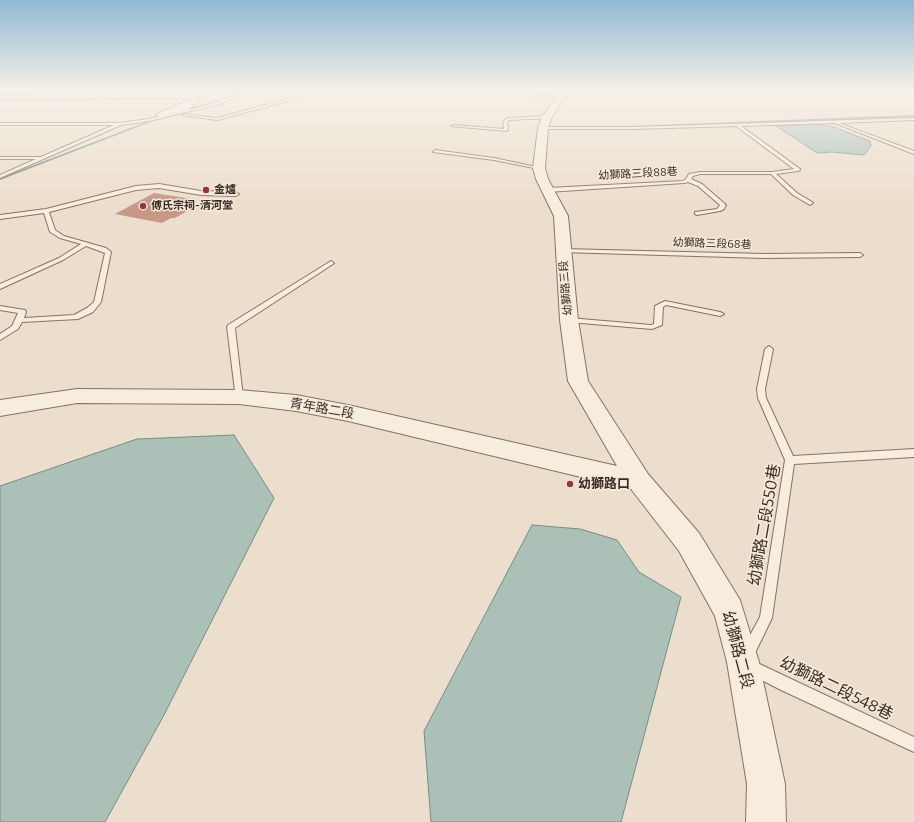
<!DOCTYPE html>
<html>
<head>
<meta charset="utf-8">
<style>
  body { margin:0 }
  canvas { display:block; background:#ecdecc }
</style>
</head>
<body>
<canvas width="914" height="822"></canvas>
<script>
const context = document.querySelector('canvas').getContext('2d');
context.lineJoin = 'round';
function fillPath(path, color) {
  context.fillStyle = color;
  context.fill(path, 'evenodd');
}
function poly(rows) {
  const path = new Path2D();
  for (const r of rows) {
    path.moveTo(r[0], r[1]);
    for (let i = 2; i < r.length; i += 2) path.lineTo(r[i], r[i + 1]);
  }
  return path;
}
function stroke(path, color, width, dash) {
  context.strokeStyle = color;
  context.lineWidth = width;
  context.lineCap = dash ? 'butt' : 'round';
  context.setLineDash(dash || []);
  context.stroke(path);
}
function label(font, color, halo, rows, align = 'center') {
  context.font = font + ' Bitter,"Noto Sans TC",serif';
  context.lineWidth = 3;
  context.setLineDash([]);
  context.textBaseline = 'middle';
  context.strokeStyle = halo;
  context.fillStyle = color;
  for (const [text, x, y, turn = 0] of rows) {
    context.save();
    context.translate(x, y);
    context.rotate((+turn || 0) * Math.PI / 180);
    context.textAlign = isNaN(turn) ? turn : align;
    if (halo) context.strokeText(text, 0, 0);
    context.fillText(text, 0, 0);
    context.restore();
  }
}
fillPath(poly([
  [529,90,558,91,555,98,534,98,528,97,530,95,537,95,536,92,527,92]
]), '#cac9a0');
const water = poly([
  [815,124,834,127,870,141,871,146,864,155,832,152,817,153,776,126,815,124],
  [234,435,274,498,164,715,105,822,0,822,0,486,137,439,234,435],
  [532,525,580,529,617,540,639,572,681,597,621,822,431,822,424,731,532,525]
]);
fillPath(water, '#abc1b8');
stroke(water, '#728f84', 1);
fillPath(poly([
  [184,90,186,90,190,94,188,94,184,90],
  [242,90,244,90,204,105,184,111,183,110,202,105,242,90],
  [178,110,179,111,0,180,0,178,178,110],
  [914,115,914,117,634,128,633,127,634,126,914,115]
]), '#728f84');
fillPath(poly([
  [154,193,192,199,185,203,198,205,175,218,171,218,162,223,115,214]
]), '#c79885');
const service = poly([
  [177,90,180,90,187,95,189,100,184,105,173,109,172,107,182,103,185,100,184,96,177,90],
  [246,90,250,90,220,104,149,121,121,125,0,178,0,175,36,159,0,159,0,157,41,157,114,125,0,125,0,123,120,123,149,119,200,107,218,102,246,90],
  [295,97,296,99,217,120,182,115,184,114,217,118,295,97],
  [547,116,548,118,509,120,507,122,508,130,506,131,451,126,453,125,504,129,503,122,507,118,547,116],
  [914,118,914,120,839,123,914,151,914,154,835,123,741,126,800,169,800,170,798,171,776,174,797,193,812,202,813,203,810,205,793,195,771,174,700,174,693,176,691,179,702,184,726,205,724,209,720,211,697,215,695,214,695,212,717,209,720,205,698,186,688,182,684,183,548,192,545,190,548,188,683,181,686,179,689,174,700,172,772,172,794,169,736,126,634,129,542,129,543,127,634,127,914,118],
  [435,150,494,158,541,168,539,169,494,160,433,152,435,150],
  [159,184,201,191,236,192,239,194,236,196,201,195,159,188,136,190,49,212,55,230,64,236,106,248,111,252,101,302,93,312,78,319,22,322,18,329,0,340,0,334,12,326,18,313,0,310,0,306,25,310,26,312,24,318,74,315,87,308,94,302,105,253,86,246,63,260,0,289,0,284,59,258,81,244,60,238,50,232,44,213,0,219,0,215,46,209,136,186,159,184],
  [563,249,764,254,860,253,863,255,860,257,764,258,561,252,561,250,563,249],
  [331,261,334,263,333,264,235,328,243,397,239,400,236,399,227,327,228,325,331,261],
  [665,301,720,312,724,314,720,316,666,305,663,307,662,325,652,329,569,322,565,320,569,318,651,325,654,324,655,306,665,301],
  [769,346,773,349,765,389,766,398,793,456,914,449,914,457,794,464,772,618,753,657,748,659,743,657,741,652,760,617,785,460,758,398,757,389,765,349,769,346],
  [751,660,914,737,914,752,781,690,746,672,744,667,746,662,751,660]
]);
const minor = poly([
  [197,94,197,98,194,98,0,99,0,95,197,94],
  [193,98,200,100,188,110,169,114,162,118,156,115,164,110,182,106,193,98]
]);
const tertiary = poly([
  [561,90,569,90,552,117,548,128,545,168,548,179,568,216,578,320,588,381,648,474,699,533,740,600,759,662,785,784,786,822,746,822,747,784,727,662,715,616,679,551,631,489,348,421,296,411,239,404,77,403,0,416,0,400,77,389,239,390,296,395,348,405,617,466,568,381,560,320,554,216,536,179,533,168,538,128,542,117,561,90]
]);
stroke(service, '#887161', 2);
stroke(minor, '#887161', 2);
stroke(tertiary, '#887161', 2);
fillPath(service, '#f7eddf');
fillPath(minor, '#f7eddf');
fillPath(tertiary, '#f7eddf');
const sky = context.createLinearGradient(0, 0, 0, 205);
sky.addColorStop(0, '#8fb9d5');
sky.addColorStop(0.44, '#f6f0e8');
sky.addColorStop(1, '#f6f0e800');
context.fillStyle = sky;
context.fillRect(0, 0, 914, 205);
for (const [x, y, r, color] of [
  [206,190,4,"#923642"],
  [143,206,4,"#923642"],
  [570,484,4,"#923642"]
]) {
  const dot = new Path2D();
  dot.arc(x, y, r, 0, 2 * Math.PI);
  context.fillStyle = color;
  context.fill(dot);
  stroke(dot, '#f4e9db', 1.5);
}
label('11px', '#3a2b23', '#f4e9db', [
  ["幼獅路三段88巷",638,174,-3],
  ["幼獅路三段68巷",712,244,2],
  ["幼獅路三段",566,288,-95]
]);
label('bold 11px', '#3a2b23', '#f4e9db', [
  ["金爐",214,190],
  ["傅氏宗祠-清河堂",151,206]
], 'left');
label('13px', '#3a2b23', '#f4e9db', [
  ["青年路二段",322,409,10]
]);
label('bold 13px', '#3a2b23', '#f4e9db', [
  ["幼獅路口",578,484]
], 'left');
label('16px', '#3a2b23', '#f4e9db', [
  ["幼獅路二段550巷",765,525,-80],
  ["幼獅路二段",737,650,75],
  ["幼獅路二段548巷",836,689,26]
]);
</script>
</body>
</html>
